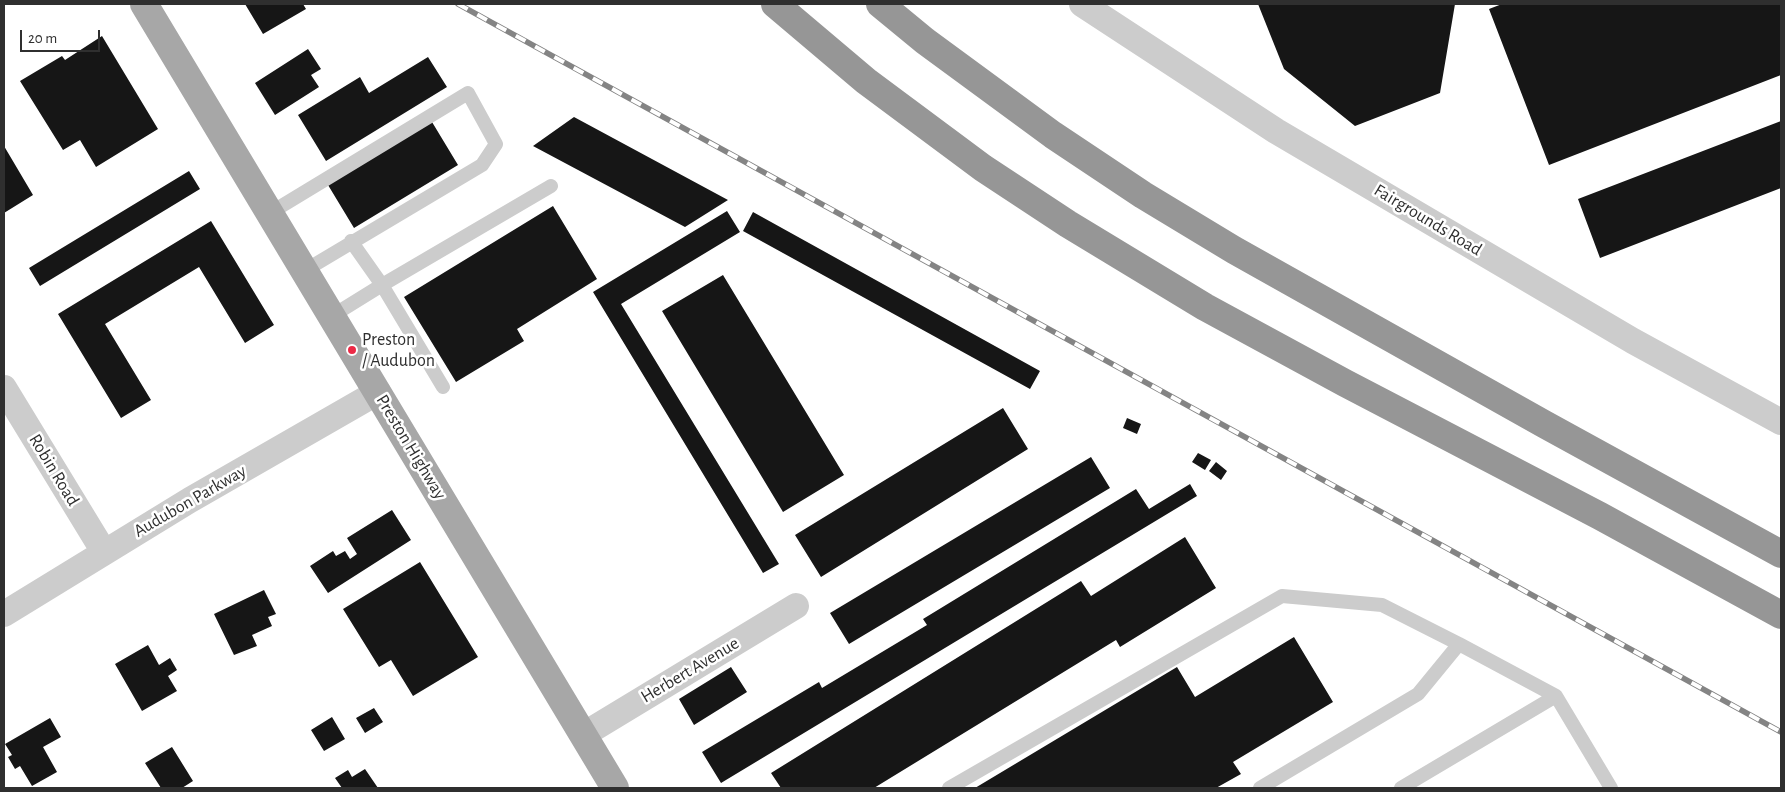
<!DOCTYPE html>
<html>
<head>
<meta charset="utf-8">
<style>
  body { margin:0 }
  #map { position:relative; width:1785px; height:792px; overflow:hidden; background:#fff; font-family:"Alegreya Sans",sans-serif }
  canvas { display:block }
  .frame { position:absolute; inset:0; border:5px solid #2f2f2f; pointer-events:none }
  .scale { position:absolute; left:20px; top:30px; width:80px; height:22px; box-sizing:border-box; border:2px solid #2f2f2f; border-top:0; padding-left:6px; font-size:15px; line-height:18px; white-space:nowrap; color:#2f2f2f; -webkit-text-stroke:4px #fff; paint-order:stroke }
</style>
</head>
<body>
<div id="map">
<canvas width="1785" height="792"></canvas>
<div class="frame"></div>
<div class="scale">20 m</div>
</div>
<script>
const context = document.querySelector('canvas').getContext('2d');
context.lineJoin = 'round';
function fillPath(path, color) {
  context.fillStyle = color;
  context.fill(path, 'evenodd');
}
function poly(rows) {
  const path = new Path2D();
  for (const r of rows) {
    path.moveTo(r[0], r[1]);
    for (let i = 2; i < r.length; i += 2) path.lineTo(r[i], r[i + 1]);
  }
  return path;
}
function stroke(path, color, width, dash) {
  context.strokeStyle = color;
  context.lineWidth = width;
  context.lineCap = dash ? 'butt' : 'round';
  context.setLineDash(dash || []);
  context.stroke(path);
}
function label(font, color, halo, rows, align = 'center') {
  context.font = font + ' "Alegreya Sans",sans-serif';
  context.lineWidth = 5;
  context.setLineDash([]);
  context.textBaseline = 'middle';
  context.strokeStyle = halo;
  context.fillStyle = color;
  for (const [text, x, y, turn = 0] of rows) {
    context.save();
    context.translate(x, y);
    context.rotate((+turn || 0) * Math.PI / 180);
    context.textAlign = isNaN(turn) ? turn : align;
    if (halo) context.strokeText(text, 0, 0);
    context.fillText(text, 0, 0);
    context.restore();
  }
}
fillPath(poly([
  [245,4,303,4,306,9,263,34],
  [1258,4,1455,4,1440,93,1355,126,1284,69],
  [1502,4,1781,4,1781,75,1549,165,1489,9],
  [102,36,158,129,96,167,80,140,63,150,20,81,62,56,65,60],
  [308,49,321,69,311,75,319,87,275,115,255,83],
  [428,57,447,87,326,161,298,115,360,77,369,93],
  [574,117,728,200,685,227,533,146],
  [1781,121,1781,188,1600,258,1578,199],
  [432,122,458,165,354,228,328,185],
  [4,146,33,195,4,213],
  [189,171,200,189,40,286,29,268],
  [553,206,597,279,517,329,524,341,456,382,404,297],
  [727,211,740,232,621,304,779,564,763,573,593,292],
  [753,212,1040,371,1030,389,743,231],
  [211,221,274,325,245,343,199,267,105,324,151,400,121,418,58,314],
  [723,275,844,475,783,512,662,311],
  [1003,408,1028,449,821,577,795,535],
  [1127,418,1141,424,1137,434,1123,428],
  [1198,453,1211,460,1205,470,1192,462],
  [1091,457,1110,488,849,644,830,613],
  [1216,462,1227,471,1221,480,1209,471],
  [1190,484,1197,496,721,783,702,752,819,682,822,688,927,625,923,619,1136,489,1149,509],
  [392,510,411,540,328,593,310,566,333,551,336,556,345,551,350,559,357,554,347,538],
  [1185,537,1216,588,1120,647,1116,640,874,788,781,788,771,773,1081,581,1091,596],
  [420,562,478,657,413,696,391,660,379,667,343,609],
  [264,590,276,614,268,617,272,626,252,635,257,646,234,655,214,614],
  [1294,637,1333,702,1233,762,1241,774,1216,788,975,788,1177,667,1195,697],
  [148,645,159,665,170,658,177,670,168,676,177,691,142,711,115,664],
  [731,667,747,692,694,725,679,699],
  [374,708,383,722,365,733,356,718],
  [332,717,345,739,324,751,311,730],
  [50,718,61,737,43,747,57,772,32,786,20,766,15,769,8,757,12,755,5,744],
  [172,747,193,781,182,788,161,788,145,763],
  [365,769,378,788,342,788,335,778,348,770,352,777]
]), '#161616');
stroke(poly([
  [270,213,468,93,496,144,482,165,304,271],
  [351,241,382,285,551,186],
  [332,316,382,285,443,387],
  [1459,644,1556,696],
  [949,788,1282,596,1382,605,1459,644,1418,694,1260,788],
  [1401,788,1556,696,1611,788]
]), '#ccc', 14);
stroke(poly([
  [1082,4,1276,131,1633,341,1781,422],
  [4,388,104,552],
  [4,614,190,500,378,392],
  [583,735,796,606]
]), '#ccc', 26);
stroke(poly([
  [144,4,615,788]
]), '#a7a7a7', 28);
stroke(poly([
  [775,4,866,81,983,168,1068,224,1205,307,1345,383,1600,516,1781,615],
  [880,4,925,41,1053,135,1143,195,1234,250,1544,424,1781,554]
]), '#969696', 28);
const rail = poly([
  [458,4,1781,732]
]);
stroke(rail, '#848484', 5.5);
stroke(rail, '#fff', 4, [11]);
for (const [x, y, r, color] of [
  [352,350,5,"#ec2a46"]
]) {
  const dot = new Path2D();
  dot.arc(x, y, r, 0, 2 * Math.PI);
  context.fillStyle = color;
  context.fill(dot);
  stroke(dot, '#fff', 2);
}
label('18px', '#2f2f2f', '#fff', [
  ["Fairgrounds Road",1428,220,31],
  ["Preston Highway",411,447,59],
  ["Robin Road",54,470,59],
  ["Audubon Parkway",190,501,-30],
  ["Herbert Avenue",690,670,-31]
]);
label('18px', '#2f2f2f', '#fff', [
  ["Preston",362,340],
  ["/ Audubon",362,361]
], 'left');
</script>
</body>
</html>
